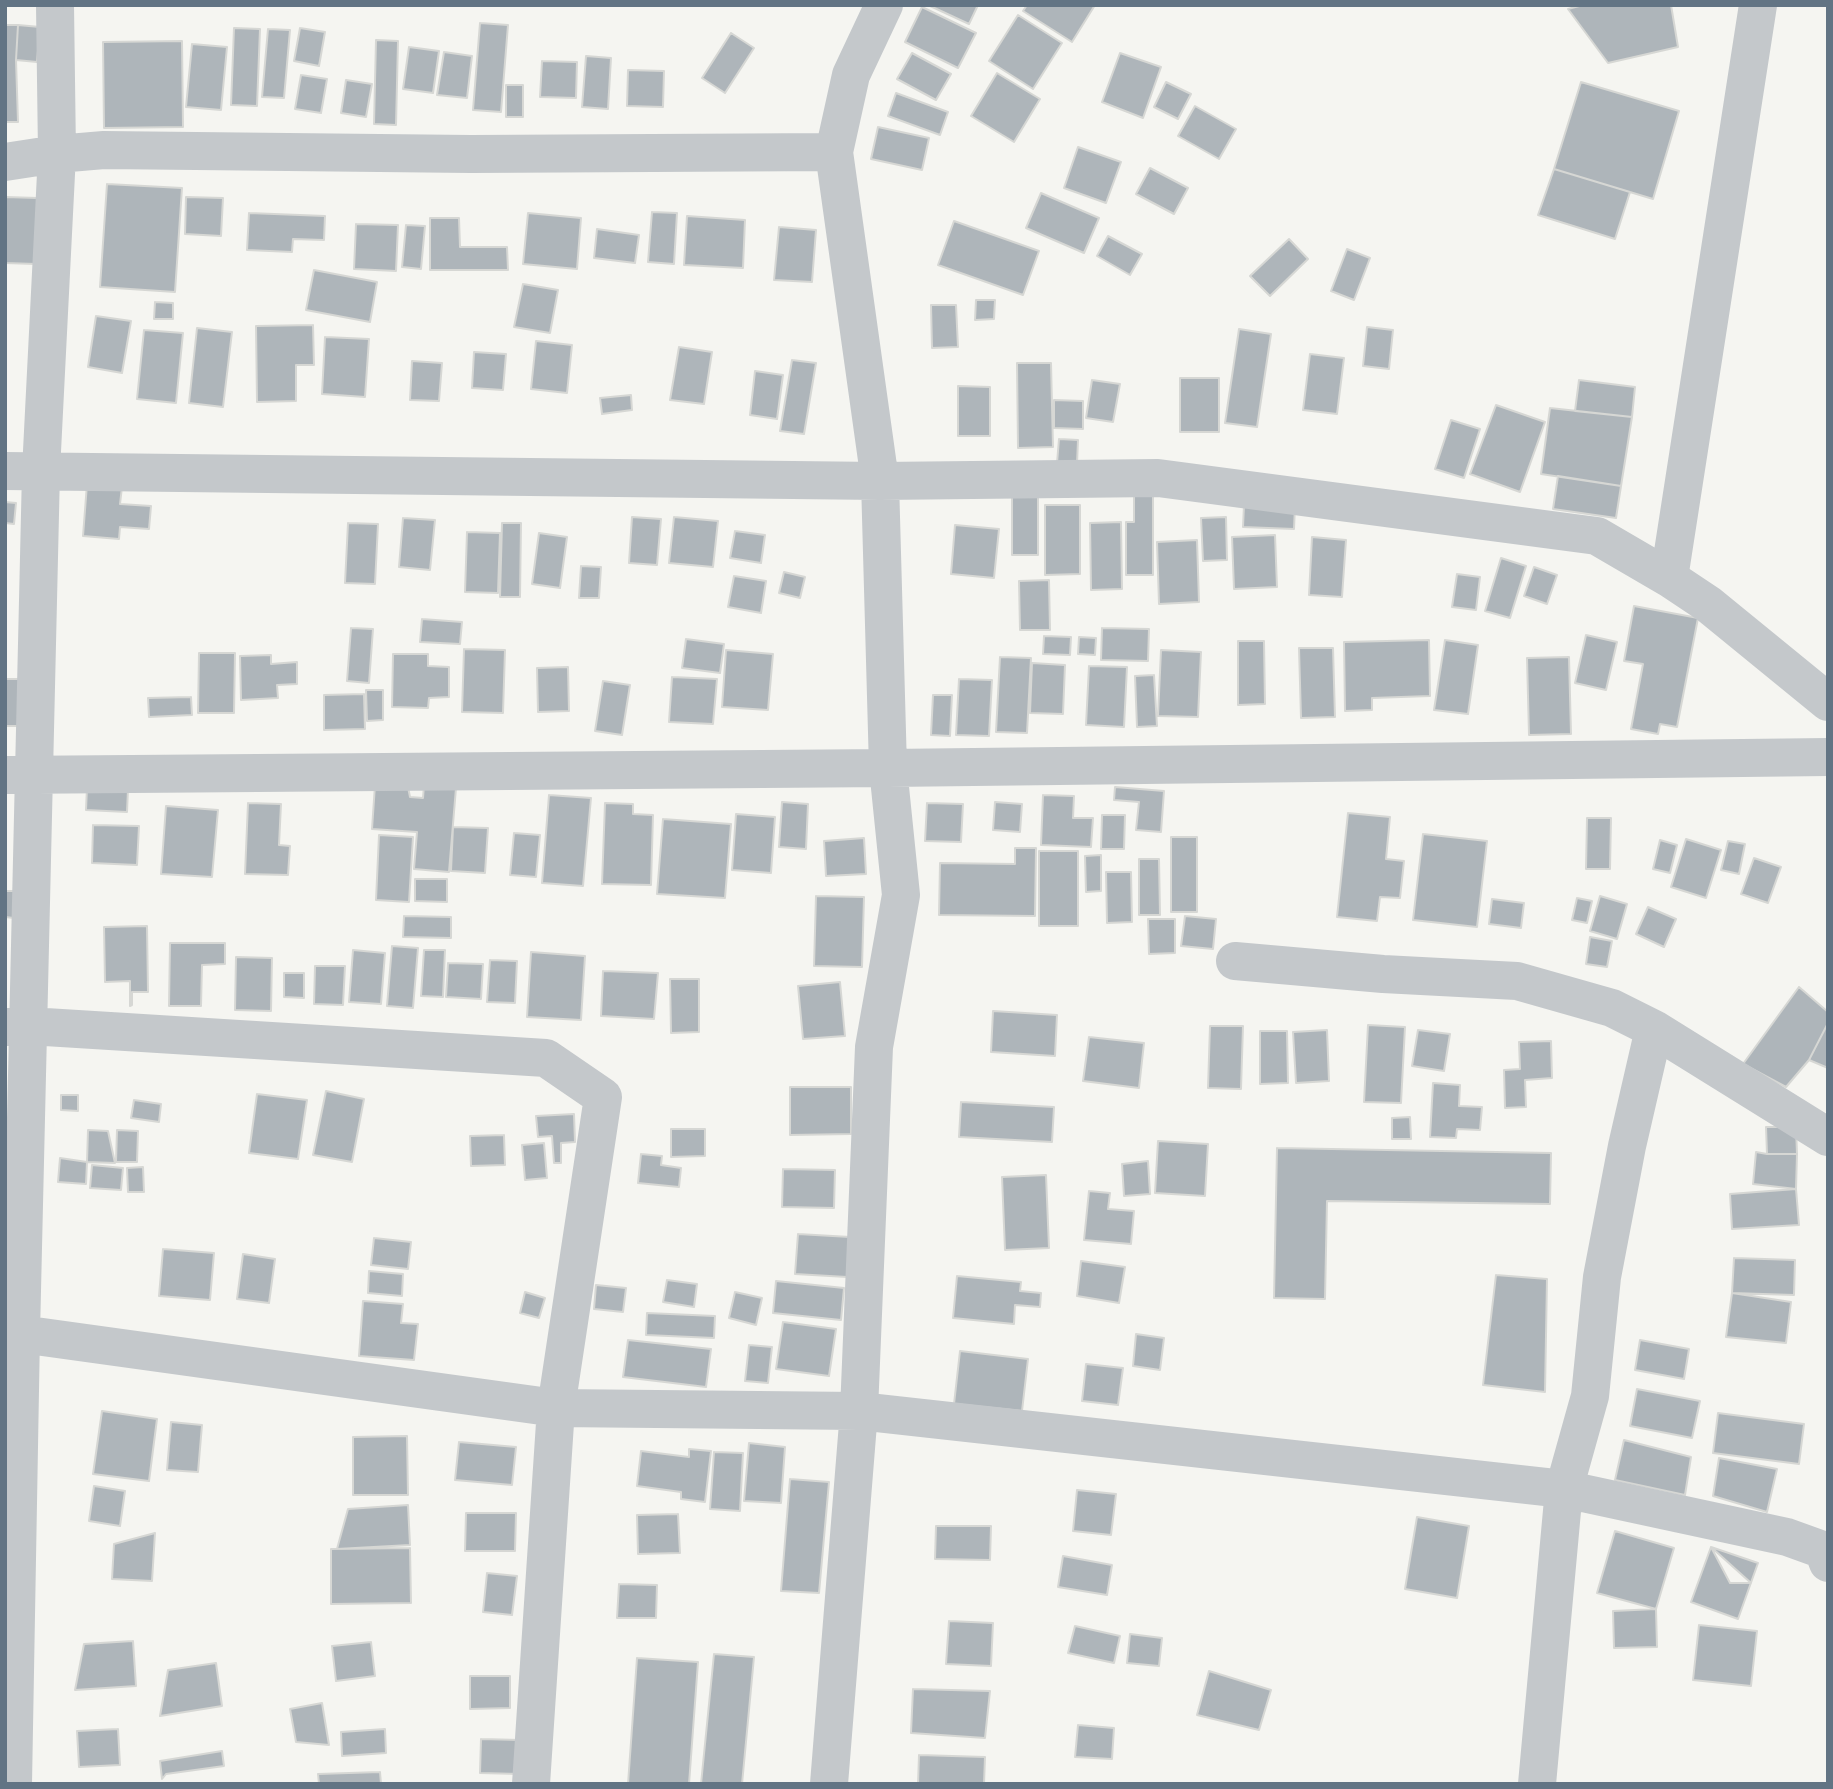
<!DOCTYPE html>
<html>
<head>
<meta charset="utf-8">
<style>
  body { margin:0 }
  #map { position:relative; width:1833px; height:1789px; overflow:hidden; background:#f5f5f1; font-family:"Fira Sans Condensed",sans-serif }
  canvas { display:block }
  .frame { position:absolute; inset:0; border:7px solid #627484; pointer-events:none }
</style>
</head>
<body>
<div id="map">
<canvas width="1833" height="1789"></canvas>
<div class="frame"></div>
</div>
<script>
const context = document.querySelector('canvas').getContext('2d');
context.lineJoin = 'round';
function fillPath(path, color) {
  context.fillStyle = color;
  context.fill(path, 'evenodd');
}
function poly(rows) {
  const path = new Path2D();
  for (const r of rows) {
    path.moveTo(r[0], r[1]);
    for (let i = 2; i < r.length; i += 2) path.lineTo(r[i], r[i + 1]);
  }
  return path;
}
function stroke(path, color, width, dash) {
  context.strokeStyle = color;
  context.lineWidth = width;
  context.lineCap = dash ? 'butt' : 'round';
  context.setLineDash(dash || []);
  context.stroke(path);
}
const building = poly([
  [928,5,978,5,969,24,928,5],
  [1027,5,1095,5,1072,42,1023,11,1027,5],
  [1583,5,1671,5,1678,47,1608,63,1568,9,1583,5],
  [922,7,976,33,958,68,905,42,922,7],
  [1018,15,1062,43,1033,89,989,61,1018,15],
  [480,23,508,25,501,112,473,110,480,23],
  [5,25,18,25,16,60,18,122,5,122,5,25],
  [18,25,40,27,37,62,16,60,18,25],
  [234,28,260,29,257,106,231,105,234,28],
  [300,28,325,32,319,66,294,61,300,28],
  [268,29,290,30,284,98,262,97,268,29],
  [731,33,754,48,725,93,702,78,731,33],
  [376,40,398,41,396,125,374,124,376,40],
  [182,41,183,127,104,128,103,42,182,41],
  [192,44,227,47,221,110,186,107,192,44],
  [409,47,439,51,433,93,403,89,409,47],
  [444,52,472,56,467,98,437,95,444,52],
  [912,53,951,74,936,100,897,79,912,53],
  [1120,53,1161,67,1143,118,1102,102,1120,53],
  [586,56,611,58,608,109,582,107,586,56],
  [542,61,577,62,576,98,540,97,542,61],
  [628,70,664,71,663,107,627,106,628,70],
  [997,73,1040,99,1014,142,971,116,997,73],
  [301,75,327,79,321,113,295,109,301,75],
  [346,80,372,84,366,117,341,113,346,80],
  [1166,82,1191,94,1178,119,1154,107,1166,82],
  [1581,82,1679,111,1653,199,1554,169,1581,82],
  [506,85,523,85,523,117,506,117,506,85],
  [896,93,948,112,940,135,888,116,896,93],
  [1195,106,1236,129,1219,159,1178,136,1195,106],
  [878,127,929,138,922,170,871,159,878,127],
  [1078,147,1121,162,1106,203,1064,188,1078,147],
  [1150,168,1188,188,1174,214,1136,194,1150,168],
  [1554,169,1630,192,1615,239,1538,215,1554,169],
  [107,184,182,188,175,292,100,287,107,184],
  [1041,193,1099,218,1084,253,1026,228,1041,193],
  [5,197,38,198,36,264,5,263,5,197],
  [186,197,223,198,221,236,185,234,186,197],
  [652,212,677,213,674,264,648,262,652,212],
  [249,213,325,216,324,240,293,239,292,252,247,250,249,213],
  [528,213,581,218,577,269,523,264,528,213],
  [687,216,745,220,743,268,684,265,687,216],
  [430,218,459,218,460,247,507,247,508,270,430,270,430,218],
  [954,221,1039,251,1023,295,938,265,954,221],
  [356,224,398,225,396,271,354,269,356,224],
  [406,225,425,226,421,269,402,267,406,225],
  [779,227,816,230,812,282,774,280,779,227],
  [597,229,639,235,635,263,594,258,597,229],
  [1108,236,1142,254,1130,275,1097,256,1108,236],
  [1289,239,1308,259,1270,296,1250,276,1289,239],
  [1347,249,1370,258,1354,300,1331,291,1347,249],
  [314,270,377,282,370,322,306,310,314,270],
  [523,284,558,290,550,333,514,327,523,284],
  [976,300,995,300,994,319,975,320,976,300],
  [155,302,173,303,173,319,154,319,155,302],
  [931,305,956,305,958,347,932,348,931,305],
  [96,316,131,321,122,373,88,367,96,316],
  [313,325,314,365,296,365,296,401,257,402,256,326,313,325],
  [1367,327,1393,330,1389,369,1363,366,1367,327],
  [197,328,232,332,223,407,189,403,197,328],
  [1239,329,1271,334,1257,427,1225,423,1239,329],
  [144,330,183,333,176,403,137,399,144,330],
  [325,337,369,339,365,397,322,394,325,337],
  [536,341,572,345,567,393,531,389,536,341],
  [679,347,712,352,704,404,670,400,679,347],
  [474,352,506,354,503,390,472,388,474,352],
  [1310,354,1344,358,1337,414,1303,410,1310,354],
  [792,360,816,363,804,434,780,431,792,360],
  [412,361,442,363,439,401,410,400,412,361],
  [1017,363,1051,363,1053,447,1018,448,1017,363],
  [755,371,783,375,777,419,750,415,755,371],
  [1180,378,1219,378,1219,432,1180,432,1180,378],
  [1092,380,1120,384,1113,422,1086,418,1092,380],
  [1579,380,1635,387,1632,417,1575,411,1579,380],
  [958,386,990,387,990,436,958,436,958,386],
  [631,395,632,410,602,414,600,398,631,395],
  [1054,400,1083,401,1083,429,1054,428,1054,400],
  [1496,405,1545,422,1520,492,1470,474,1496,405],
  [1550,408,1632,417,1621,486,1541,474,1550,408],
  [1451,420,1480,429,1464,478,1435,469,1451,420],
  [1059,439,1078,440,1077,464,1057,463,1059,439],
  [1558,476,1621,486,1616,518,1553,509,1558,476],
  [87,484,122,487,120,504,151,506,149,529,120,527,119,539,83,536,87,484],
  [1134,493,1153,493,1153,575,1126,575,1126,522,1134,522,1134,493],
  [1012,496,1038,496,1038,555,1012,555,1012,496],
  [5,502,16,503,14,524,5,523,5,502],
  [1045,505,1080,505,1080,574,1045,575,1045,505],
  [1244,505,1295,506,1294,529,1243,527,1244,505],
  [632,517,661,519,657,565,629,563,632,517],
  [674,517,718,521,713,567,669,563,674,517],
  [1226,517,1227,560,1203,561,1201,518,1226,517],
  [403,518,435,520,430,570,399,567,403,518],
  [1121,522,1122,589,1091,590,1090,523,1121,522],
  [348,523,378,524,375,584,345,583,348,523],
  [502,523,521,523,520,597,500,597,502,523],
  [955,525,999,529,994,578,951,574,955,525],
  [735,531,765,535,761,563,730,558,735,531],
  [467,532,500,533,498,593,465,592,467,532],
  [539,533,567,537,560,588,532,584,539,533],
  [1275,535,1277,587,1234,589,1232,537,1275,535],
  [1312,537,1346,540,1342,597,1309,595,1312,537],
  [1197,540,1199,602,1159,604,1157,542,1197,540],
  [1501,558,1526,566,1510,618,1485,611,1501,558],
  [581,566,601,567,599,598,579,598,581,566],
  [1534,567,1557,575,1547,604,1524,596,1534,567],
  [784,572,805,577,800,598,779,593,784,572],
  [1457,574,1480,577,1476,610,1452,607,1457,574],
  [734,576,766,581,761,613,728,607,734,576],
  [1049,580,1050,630,1020,630,1019,581,1049,580],
  [1634,606,1698,618,1677,727,1660,724,1658,734,1631,729,1643,664,1624,661,1634,606],
  [422,619,462,622,460,644,420,642,422,619],
  [351,628,373,629,369,683,347,681,351,628],
  [1102,628,1149,629,1148,661,1101,660,1102,628],
  [1586,635,1617,642,1606,690,1575,683,1586,635],
  [1044,636,1071,637,1070,655,1043,654,1044,636],
  [1079,637,1096,638,1095,655,1078,654,1079,637],
  [686,639,724,644,720,673,682,668,686,639],
  [1429,640,1430,696,1372,698,1372,710,1345,711,1344,642,1429,640],
  [1445,640,1478,645,1468,714,1434,710,1445,640],
  [1238,641,1264,641,1265,704,1238,705,1238,641],
  [1299,648,1333,648,1335,717,1301,718,1299,648],
  [464,649,505,650,503,713,462,712,464,649],
  [726,650,773,654,768,710,722,707,726,650],
  [1161,650,1201,652,1198,717,1158,716,1161,650],
  [199,653,235,653,234,713,198,713,199,653],
  [393,654,428,654,428,666,449,667,449,697,429,698,428,708,392,707,393,654],
  [271,655,271,664,297,662,297,684,277,685,278,698,241,700,240,656,271,655],
  [1000,657,1031,658,1027,733,996,732,1000,657],
  [1569,657,1571,734,1529,735,1527,658,1569,657],
  [1032,663,1065,665,1063,714,1030,713,1032,663],
  [1089,666,1127,667,1124,727,1086,725,1089,666],
  [568,667,569,711,538,712,537,668,568,667],
  [1154,675,1157,726,1137,727,1135,676,1154,675],
  [672,677,717,679,713,724,669,722,672,677],
  [5,679,21,679,19,726,5,726,5,679],
  [959,679,992,680,989,736,956,735,959,679],
  [603,681,630,685,622,735,595,731,603,681],
  [366,690,383,690,383,720,367,721,366,690],
  [364,694,365,729,324,730,324,695,364,694],
  [933,695,952,695,950,736,931,735,933,695],
  [191,697,192,715,149,717,148,698,191,697],
  [375,785,408,787,410,797,423,798,424,785,456,788,449,872,414,869,417,832,372,829,375,785],
  [87,787,128,789,127,812,86,810,87,787],
  [1115,787,1164,791,1161,832,1136,830,1139,802,1114,800,1115,787],
  [549,795,591,798,583,886,542,883,549,795],
  [1043,795,1074,796,1073,818,1093,818,1091,847,1041,845,1043,795],
  [782,802,808,804,806,849,779,847,782,802],
  [995,802,1022,804,1020,832,993,830,995,802],
  [248,803,281,804,279,845,290,846,288,875,245,874,248,803],
  [605,803,633,804,633,814,653,815,651,885,602,884,605,803],
  [927,803,963,804,961,842,925,841,927,803],
  [166,806,218,810,212,877,161,874,166,806],
  [1348,813,1390,817,1386,859,1404,861,1400,898,1380,897,1377,921,1337,917,1348,813],
  [736,814,775,817,771,873,732,870,736,814],
  [1102,815,1125,815,1124,849,1101,849,1102,815],
  [1587,818,1611,818,1610,869,1586,869,1587,818],
  [663,819,731,824,725,898,657,894,663,819],
  [93,825,139,826,137,865,92,863,93,825],
  [453,827,488,828,485,873,451,871,453,827],
  [514,833,540,835,536,877,510,875,514,833],
  [1423,834,1487,841,1477,927,1413,920,1423,834],
  [379,835,413,837,409,902,376,900,379,835],
  [1171,837,1197,837,1197,912,1171,912,1171,837],
  [864,838,866,874,826,876,824,841,864,838],
  [1686,839,1721,850,1706,898,1671,887,1686,839],
  [1660,840,1677,845,1670,873,1653,869,1660,840],
  [1728,841,1745,844,1739,874,1721,870,1728,841],
  [1015,848,1036,848,1035,916,939,915,940,863,1015,864,1015,848],
  [1039,851,1078,851,1078,926,1039,926,1039,851],
  [1101,855,1101,891,1086,892,1085,856,1101,855],
  [1754,858,1781,867,1768,903,1741,894,1754,858],
  [1139,859,1159,859,1160,915,1139,915,1139,859],
  [1106,872,1131,872,1132,922,1107,923,1106,872],
  [415,879,447,879,447,902,415,901,415,879],
  [5,891,15,891,14,918,5,917,5,891],
  [816,896,864,897,862,967,814,966,816,896],
  [1600,896,1627,904,1617,939,1590,931,1600,896],
  [1577,898,1592,901,1587,923,1572,920,1577,898],
  [1492,899,1524,903,1521,928,1489,924,1492,899],
  [1648,907,1676,919,1664,947,1636,934,1648,907],
  [404,916,451,917,451,938,403,937,404,916],
  [1185,916,1216,919,1213,949,1181,946,1185,916],
  [1148,919,1175,919,1175,953,1149,954,1148,919],
  [147,926,148,992,132,992,132,1005,130,1006,130,981,105,982,104,927,147,926],
  [1590,937,1612,941,1607,967,1586,964,1590,937],
  [170,943,225,943,225,964,202,965,201,1006,169,1006,170,943],
  [392,946,418,948,413,1008,387,1006,392,946],
  [353,950,385,953,381,1004,349,1002,353,950],
  [424,950,445,950,443,997,421,996,424,950],
  [531,952,585,956,581,1020,527,1017,531,952],
  [236,957,272,958,271,1011,235,1010,236,957],
  [490,960,517,961,515,1003,487,1002,490,960],
  [448,963,483,964,481,999,446,997,448,963],
  [315,966,345,966,343,1005,314,1004,315,966],
  [603,971,658,973,654,1019,601,1016,603,971],
  [284,973,304,973,304,998,284,997,284,973],
  [670,979,699,979,699,1032,671,1033,670,979],
  [840,982,845,1036,803,1039,798,986,840,982],
  [1799,987,1828,1012,1828,1023,1809,1060,1786,1087,1743,1064,1799,987],
  [993,1011,1057,1015,1055,1056,991,1052,993,1011],
  [1828,1023,1828,1068,1809,1060,1828,1023],
  [1368,1025,1405,1027,1401,1103,1364,1102,1368,1025],
  [1210,1026,1243,1026,1241,1089,1208,1088,1210,1026],
  [1327,1030,1329,1081,1296,1083,1293,1032,1327,1030],
  [1418,1030,1450,1034,1444,1071,1412,1066,1418,1030],
  [1260,1031,1287,1031,1288,1083,1260,1084,1260,1031],
  [1089,1037,1144,1043,1139,1088,1083,1081,1089,1037],
  [1551,1041,1552,1078,1525,1080,1526,1107,1505,1108,1504,1070,1520,1069,1519,1042,1551,1041],
  [1433,1083,1460,1085,1459,1106,1482,1107,1480,1130,1457,1129,1456,1138,1430,1137,1433,1083],
  [790,1087,851,1087,851,1134,790,1135,790,1087],
  [326,1091,364,1099,352,1162,313,1155,326,1091],
  [257,1094,307,1100,298,1159,249,1153,257,1094],
  [61,1095,78,1095,78,1111,61,1110,61,1095],
  [134,1100,161,1104,159,1122,131,1118,134,1100],
  [961,1102,1054,1107,1052,1142,959,1137,961,1102],
  [574,1114,575,1142,561,1143,561,1163,554,1163,552,1136,538,1137,536,1116,574,1114],
  [1410,1117,1411,1139,1392,1139,1392,1118,1410,1117],
  [1766,1127,1796,1127,1797,1154,1767,1154,1766,1127],
  [671,1129,705,1129,705,1156,671,1157,671,1129],
  [88,1130,108,1131,115,1163,87,1162,88,1130],
  [117,1130,138,1131,137,1162,116,1162,117,1130],
  [504,1135,505,1165,471,1166,470,1136,504,1135],
  [1158,1141,1208,1144,1205,1196,1155,1193,1158,1141],
  [544,1143,547,1178,525,1180,522,1145,544,1143],
  [1277,1148,1551,1153,1550,1204,1327,1201,1325,1299,1274,1298,1277,1148],
  [1756,1152,1767,1154,1797,1154,1796,1189,1753,1184,1756,1152],
  [641,1154,662,1156,661,1165,681,1168,679,1187,638,1183,641,1154],
  [60,1158,87,1162,86,1184,58,1182,60,1158],
  [1148,1161,1150,1194,1124,1196,1122,1164,1148,1161],
  [92,1165,123,1168,121,1190,90,1188,92,1165],
  [143,1167,144,1192,128,1192,127,1168,143,1167],
  [783,1169,835,1170,834,1208,782,1207,783,1169],
  [1046,1175,1049,1248,1005,1250,1002,1177,1046,1175],
  [1796,1189,1799,1225,1732,1229,1730,1194,1796,1189],
  [1089,1191,1110,1193,1108,1209,1134,1211,1131,1244,1084,1240,1089,1191],
  [798,1234,850,1237,847,1277,795,1274,798,1234],
  [374,1238,411,1242,408,1269,371,1265,374,1238],
  [163,1249,214,1253,210,1300,159,1296,163,1249],
  [243,1254,275,1259,269,1303,237,1299,243,1254],
  [1734,1258,1795,1260,1794,1295,1732,1293,1734,1258],
  [1081,1261,1125,1267,1119,1303,1077,1296,1081,1261],
  [369,1271,403,1274,402,1296,368,1293,369,1271],
  [1496,1275,1547,1279,1545,1392,1483,1385,1496,1275],
  [957,1276,1021,1282,1020,1291,1041,1293,1040,1307,1015,1305,1014,1324,953,1318,957,1276],
  [667,1280,697,1284,694,1307,663,1302,667,1280],
  [776,1281,844,1288,841,1320,773,1313,776,1281],
  [596,1285,626,1288,623,1312,594,1309,596,1285],
  [525,1292,545,1298,539,1318,520,1313,525,1292],
  [735,1292,762,1298,756,1325,729,1318,735,1292],
  [1732,1293,1791,1302,1786,1343,1726,1337,1732,1293],
  [363,1301,403,1304,401,1323,418,1324,414,1360,359,1356,363,1301],
  [647,1313,715,1316,714,1338,646,1335,647,1313],
  [783,1322,836,1329,829,1376,776,1369,783,1322],
  [1136,1334,1164,1338,1160,1370,1133,1366,1136,1334],
  [628,1340,711,1349,706,1387,623,1377,628,1340],
  [1640,1340,1689,1349,1684,1379,1635,1370,1640,1340],
  [749,1345,772,1347,768,1383,745,1381,749,1345],
  [960,1351,1028,1359,1022,1411,954,1404,960,1351],
  [1086,1364,1123,1368,1118,1405,1082,1401,1086,1364],
  [1637,1389,1700,1401,1692,1438,1630,1426,1637,1389],
  [102,1411,157,1419,149,1481,93,1474,102,1411],
  [1718,1413,1804,1424,1799,1464,1713,1453,1718,1413],
  [171,1422,202,1425,198,1472,167,1470,171,1422],
  [407,1436,408,1495,353,1495,353,1437,407,1436],
  [1624,1440,1691,1457,1685,1495,1615,1480,1624,1440],
  [459,1442,516,1447,512,1485,455,1480,459,1442],
  [749,1443,785,1447,781,1503,744,1501,749,1443],
  [689,1449,711,1451,705,1502,681,1499,681,1492,637,1486,641,1451,689,1457,689,1449],
  [714,1452,743,1453,740,1511,710,1509,714,1452],
  [1719,1458,1777,1469,1767,1512,1713,1496,1719,1458],
  [790,1479,829,1482,819,1593,781,1591,790,1479],
  [94,1486,125,1491,120,1526,89,1521,94,1486],
  [1077,1490,1116,1494,1111,1535,1073,1531,1077,1490],
  [408,1505,410,1545,337,1549,348,1509,408,1505],
  [466,1513,516,1513,515,1551,465,1551,466,1513],
  [678,1514,680,1553,638,1554,637,1515,678,1514],
  [1417,1517,1469,1526,1457,1598,1405,1589,1417,1517],
  [936,1526,991,1526,990,1560,935,1559,936,1526],
  [1615,1531,1674,1548,1656,1609,1597,1593,1615,1531],
  [155,1533,152,1581,112,1579,114,1544,155,1533],
  [1711,1547,1758,1563,1738,1619,1691,1602,1711,1547],
  [1711,1547,1751,1583,1730,1583,1711,1547],
  [410,1548,411,1603,331,1604,331,1549,410,1548],
  [1063,1556,1112,1565,1107,1595,1058,1587,1063,1556],
  [487,1573,517,1576,512,1615,483,1612,487,1573],
  [619,1584,657,1585,656,1618,617,1618,619,1584],
  [1656,1609,1657,1647,1614,1648,1613,1611,1656,1609],
  [949,1621,993,1623,991,1666,946,1664,949,1621],
  [1699,1625,1757,1631,1751,1686,1693,1680,1699,1625],
  [1075,1626,1120,1636,1114,1663,1068,1653,1075,1626],
  [1130,1634,1162,1638,1159,1666,1127,1663,1130,1634],
  [133,1641,136,1686,75,1690,84,1644,133,1641],
  [371,1642,375,1676,336,1681,332,1646,371,1642],
  [714,1654,754,1657,742,1784,701,1784,714,1654],
  [637,1658,698,1662,689,1784,628,1784,637,1658],
  [216,1663,222,1706,160,1716,168,1670,216,1663],
  [1209,1671,1271,1690,1259,1730,1197,1715,1209,1671],
  [470,1676,510,1676,510,1708,470,1709,470,1676],
  [913,1689,990,1691,985,1738,911,1733,913,1689],
  [322,1703,329,1745,296,1742,290,1709,322,1703],
  [1078,1725,1114,1728,1112,1759,1075,1757,1078,1725],
  [118,1729,120,1765,79,1767,77,1731,118,1729],
  [385,1729,386,1753,342,1756,341,1732,385,1729],
  [481,1739,520,1740,520,1774,480,1773,481,1739],
  [222,1751,224,1766,166,1774,162,1779,160,1761,222,1751],
  [919,1755,985,1757,984,1784,918,1784,919,1755],
  [380,1772,381,1784,319,1784,318,1774,380,1772]
]);
fillPath(building, '#aeb5ba');
stroke(building, '#d6d7d4', 2);
stroke(poly([
  [5,162,57,154,104,150,471,154,834,152],
  [5,471,880,481,1158,478,1597,536,1669,578,1708,604,1828,702],
  [1669,578,1758,5],
  [5,775,888,768,1828,757],
  [1235,961,1383,974,1517,981,1612,1008,1654,1029,1828,1137],
  [5,1027,29,1026,546,1058,603,1097,556,1408,531,1784],
  [5,1334,21,1334,556,1408,859,1411,1564,1489,1787,1537,1823,1550,1828,1563],
  [13,1784,21,1334,41,471,57,154,55,5],
  [829,1784,859,1411,874,1047,901,895,888,768,880,481,834,152,851,75,884,5],
  [1537,1784,1564,1489,1590,1396,1602,1277,1627,1146,1654,1029]
]), '#c4c8cb', 38);
</script>
</body>
</html>
